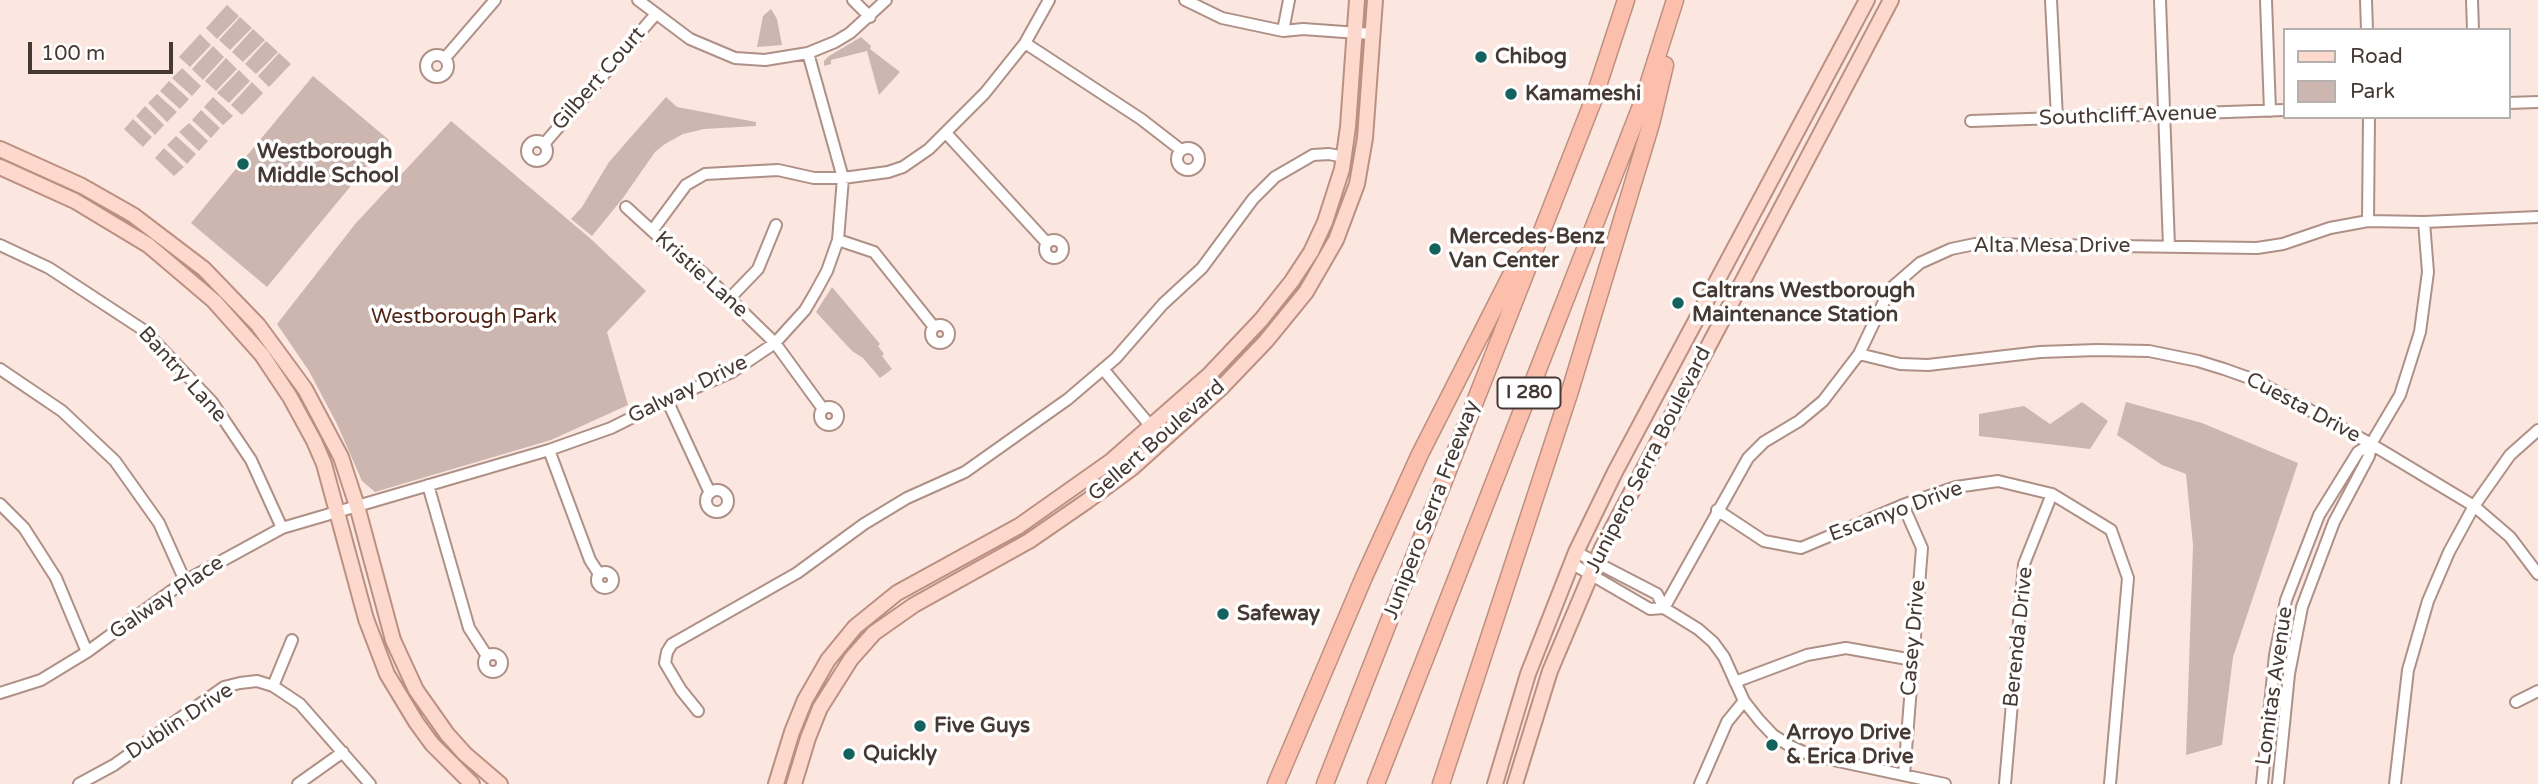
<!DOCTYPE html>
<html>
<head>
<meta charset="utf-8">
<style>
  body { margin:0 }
  #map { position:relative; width:2538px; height:784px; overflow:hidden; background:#fbe7e0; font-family:"Varela Round",sans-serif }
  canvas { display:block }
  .legend { position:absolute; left:2283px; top:28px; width:228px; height:91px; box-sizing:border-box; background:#fff; border:2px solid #b5b0ae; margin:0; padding:9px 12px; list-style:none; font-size:21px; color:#463934 }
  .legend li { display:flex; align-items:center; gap:14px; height:35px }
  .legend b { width:35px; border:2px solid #b5b0ae }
  .scale { position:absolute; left:28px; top:42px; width:145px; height:32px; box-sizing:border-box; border:4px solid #463934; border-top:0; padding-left:9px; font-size:21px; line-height:24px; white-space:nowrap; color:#463934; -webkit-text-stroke:5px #fff; paint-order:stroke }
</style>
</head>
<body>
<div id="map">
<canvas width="2538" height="784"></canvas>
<ul class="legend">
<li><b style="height:9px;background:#fdd9cd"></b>Road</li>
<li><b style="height:19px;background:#ccb6af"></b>Park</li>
</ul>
<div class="scale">100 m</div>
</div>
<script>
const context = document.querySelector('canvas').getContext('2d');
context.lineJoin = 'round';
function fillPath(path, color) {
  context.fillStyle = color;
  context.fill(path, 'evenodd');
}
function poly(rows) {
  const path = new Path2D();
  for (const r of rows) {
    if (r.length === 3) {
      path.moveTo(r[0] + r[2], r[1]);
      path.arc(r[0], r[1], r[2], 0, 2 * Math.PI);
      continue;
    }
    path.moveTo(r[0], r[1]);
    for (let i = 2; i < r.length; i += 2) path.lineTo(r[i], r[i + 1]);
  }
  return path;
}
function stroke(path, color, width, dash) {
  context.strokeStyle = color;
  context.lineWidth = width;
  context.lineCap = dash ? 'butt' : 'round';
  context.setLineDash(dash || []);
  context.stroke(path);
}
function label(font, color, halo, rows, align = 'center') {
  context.font = font + ' "Varela Round",sans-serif';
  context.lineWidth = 7;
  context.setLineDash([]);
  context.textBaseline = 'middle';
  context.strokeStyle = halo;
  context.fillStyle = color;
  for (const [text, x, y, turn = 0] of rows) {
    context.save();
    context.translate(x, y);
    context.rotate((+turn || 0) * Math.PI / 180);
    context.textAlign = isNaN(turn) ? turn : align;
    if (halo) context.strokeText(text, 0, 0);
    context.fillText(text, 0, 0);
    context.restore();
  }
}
fillPath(poly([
  [227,5,239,16,217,39,206,28],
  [771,9,777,19,782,45,757,47,763,16],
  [240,17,252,28,230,50,219,40],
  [253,29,265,40,243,62,232,52],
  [200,34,211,45,190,67,179,57],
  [861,37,871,46,870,49,900,72,879,95,867,51,831,60,831,64,824,66,824,61,829,56],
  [266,41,278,52,256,74,245,64],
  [213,46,224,57,203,80,192,69],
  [279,53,291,64,269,87,258,76],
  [226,58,237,69,216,91,205,81],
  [182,68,201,86,192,96,172,78],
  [239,70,250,81,229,103,217,93],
  [313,76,389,140,267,287,191,223],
  [169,81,189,99,180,109,160,91],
  [252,82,263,93,242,115,231,105],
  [157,94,177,112,167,122,148,103],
  [213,97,233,116,223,125,204,107],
  [666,97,677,107,756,122,756,126,704,129,683,134,665,144,655,152,623,198,592,236,571,219,582,207,609,162],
  [145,106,164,125,155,135,136,116],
  [201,110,220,128,211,138,192,120],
  [133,119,152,137,143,147,124,129],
  [451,121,591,239,646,291,607,332,628,405,551,440,375,492,362,481,337,424,309,371,277,324,356,223],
  [189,123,208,141,199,151,179,132],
  [176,136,196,154,187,164,167,145],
  [164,148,184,167,174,176,155,158],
  [832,287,880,344,878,346,884,354,882,356,892,369,880,378,863,358,852,351,816,312],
  [2082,402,2108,421,2090,449,1979,436,1979,414,2024,406,2050,424],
  [2126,402,2202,423,2298,463,2233,657,2222,745,2186,755,2193,545,2186,474,2162,465,2117,435]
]), '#ccb6af');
const minor = poly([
  [638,0,690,39,735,58,765,60,808,53,835,42,850,33,886,0],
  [853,0,870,17],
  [1185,0,1222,18,1283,31,1303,29,1372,34],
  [2051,0,2057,118],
  [2160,0,2169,246],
  [2266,0,2270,111],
  [2366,0,2367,30],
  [2472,0,2473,30],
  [1283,31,1289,0],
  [1025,43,1141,119,1181,150],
  [437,66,11],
  [445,58,495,0],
  [2508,103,2538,102],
  [1971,121,2284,110],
  [946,133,1047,243],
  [537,151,10],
  [544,144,655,15],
  [1188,159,11],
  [626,207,673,250,703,273,775,343,823,409],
  [2368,221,2369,117],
  [652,231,686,185,705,174,778,170,814,178,843,178,888,172,903,167,929,149,985,93,1025,43,1049,0],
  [1054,249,9],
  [838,240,874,252,934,327],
  [0,245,49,268,145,331,212,402,251,460,282,528],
  [730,298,758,269,776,225],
  [940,334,9],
  [1859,354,1900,364,1928,365,2040,352,2097,350,2149,351,2198,361,2224,369,2255,380,2371,444,2474,506,2510,537,2538,574],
  [0,369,62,411,115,461,159,523,185,581],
  [1103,369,1163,441],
  [667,400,710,493],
  [829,416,9],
  [549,450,590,560,599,574],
  [428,485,469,628,487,656],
  [717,501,11],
  [0,504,24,528,56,578,87,652],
  [1903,505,1922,548,1904,775],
  [1717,510,1764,541,1801,548,1903,505,1956,487,1998,481,2052,494,2111,530,2128,578,2110,784],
  [1576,552,1657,594,1664,608],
  [1571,563,1650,609,1664,608,1698,629,1713,642,1724,657,1744,701,1759,720,1773,735,1790,746,1810,755,1945,784],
  [605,580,8],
  [1664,608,1748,458,1764,442,1799,421,1823,401,1859,354,1890,289,1920,263,1951,249,1975,244,2257,248,2283,244,2330,228,2368,221,2424,222,2538,217],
  [493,663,9],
  [1735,682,1807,655,1846,648,1913,660],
  [273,686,292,640],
  [0,693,41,680,87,652,185,581,282,528,549,450,611,428,667,400,732,372,775,343,805,310,815,293,827,271,838,240,843,178,808,53],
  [2516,702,2538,691],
  [698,711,681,690,665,663,667,652,672,644,797,573,864,524,907,498,965,472,1068,399,1116,358,1163,304,1202,268,1253,199,1275,177,1313,155,1329,154,1344,157],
  [79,784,114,765,224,687,240,683,257,681,273,686,300,704,370,784],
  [298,784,343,752],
  [1700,784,1727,722,1744,701],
  [2005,784,2024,564,2052,494],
  [2262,784,2275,655,2286,600,2319,515,2358,452,2371,444],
  [2278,784,2289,674,2302,607,2334,522,2369,456,2371,444,2400,395,2420,332,2428,272,2424,222],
  [2395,784,2408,670,2428,601,2449,552,2474,506,2510,455,2538,430]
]);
const major = poly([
  [0,149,82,186,133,215,204,269,258,325,305,389,341,457,357,506,393,640,416,690,447,734,465,754,500,784],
  [0,167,75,201,148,245,214,301,262,355,290,397,314,441,324,464,366,619,387,674,416,722,432,744,472,784],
  [776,784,792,732,805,700,828,660,855,627,897,593,1019,526,1111,461,1209,375,1261,320,1292,281,1311,252,1325,222,1342,169,1348,127,1357,0],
  [794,784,808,738,820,708,851,659,874,633,914,605,1029,541,1087,501,1132,468,1222,387,1266,341,1306,292,1336,240,1357,184,1365,138,1375,0],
  [1495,784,1528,674,1576,552,1615,472,1867,0],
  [1515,784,1550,671,1602,548,1891,0]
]);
const highway = poly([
  [1276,784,1364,577,1420,454,1514,269,1531,251],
  [1325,784,1593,101,1626,0],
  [1376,784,1643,101,1675,0],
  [1441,784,1570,391,1651,124,1665,65]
]);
stroke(minor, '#af9086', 14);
stroke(major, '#bc9081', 18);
stroke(highway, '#bc9081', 19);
stroke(minor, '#fff', 10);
stroke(major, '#fdd9cd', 14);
stroke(highway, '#fcbfab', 16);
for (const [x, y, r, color] of [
  [1481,57,7,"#13625e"],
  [1511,94,7,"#13625e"],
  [243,164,7,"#13625e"],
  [1435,249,7,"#13625e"],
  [1678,303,7,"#13625e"],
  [1223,614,7,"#13625e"],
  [920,726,7,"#13625e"],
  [1772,745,7,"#13625e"],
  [849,754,7,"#13625e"]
]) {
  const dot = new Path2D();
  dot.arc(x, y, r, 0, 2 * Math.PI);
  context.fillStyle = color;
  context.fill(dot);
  stroke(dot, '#fff', 2.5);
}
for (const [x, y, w] of [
  [1529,393,63]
]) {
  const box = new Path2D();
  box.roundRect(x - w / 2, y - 15.5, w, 31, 5);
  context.fillStyle = '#fff';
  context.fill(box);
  stroke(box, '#463934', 2);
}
label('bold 19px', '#463934', null, [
  ["I 280",1529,393]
]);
label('bold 21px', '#463934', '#fff', [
  ["Chibog",1495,57],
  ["Kamameshi",1525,94],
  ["Westborough",257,152],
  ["Middle School",257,176],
  ["Mercedes-Benz",1449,237],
  ["Van Center",1449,261],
  ["Caltrans Westborough",1692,291],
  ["Maintenance Station",1692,315],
  ["Safeway",1237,614],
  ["Five Guys",934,726],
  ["Arroyo Drive",1786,733],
  ["& Erica Drive",1786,757],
  ["Quickly",863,754]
], 'left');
label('21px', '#463934', '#fff', [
  ["Gilbert Court",599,79,-49],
  ["Southcliff Avenue",2128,116,-2],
  ["Alta Mesa Drive",2052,246],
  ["Kristie Lane",701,275,42],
  ["Bantry Lane",182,375,48],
  ["Galway Drive",688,390,-26],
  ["Cuesta Drive",2303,408,28],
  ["Gellert Boulevard",1157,441,-41],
  ["Junipero Serra Boulevard",1649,460,-63],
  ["Junipero Serra Freeway",1432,510,-69],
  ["Escanyo Drive",1896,512,-20],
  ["Galway Place",167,598,-34],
  ["Berenda Drive",2019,637,-84],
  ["Casey Drive",1914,638,-85],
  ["Lomitas Avenue",2275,686,-82],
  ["Dublin Drive",180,722,-33]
]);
label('21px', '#512515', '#fff', [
  ["Westborough Park",464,317]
]);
</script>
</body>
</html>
